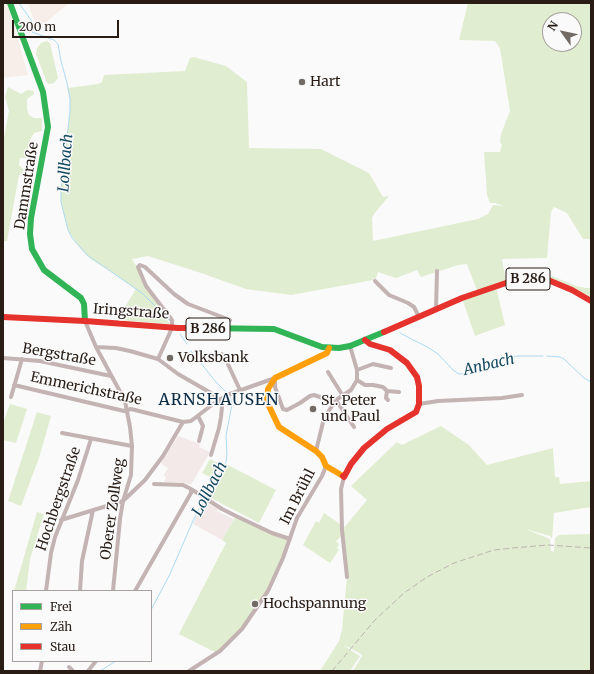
<!DOCTYPE html>
<html>
<head>
<meta charset="utf-8">
<style>
  body { margin:0 }
  #map { position:relative; width:594px; height:674px; overflow:hidden; background:#fafafa; font-family:Merriweather,serif }
  canvas { display:block }
  .frame { position:absolute; inset:0; border:4px solid #281c15; pointer-events:none }
  .legend { position:absolute; left:12px; top:590px; width:140px; height:72px; box-sizing:border-box; background:#fafafa; border:1px solid #a6a19e; margin:0; padding:5px 7px; list-style:none; font-size:12px; color:#281c15 }
  .legend li { display:flex; align-items:center; gap:8px; height:20px }
  .legend b { width:20px; border:1px solid #a6a19e }
  .north { position:absolute; left:542px; top:12px; width:40px; height:40px; box-sizing:border-box; background:#fafafa; border:1px solid #a6a19e; border-radius:50%; rotate:303deg; font-size:11px; font-weight:700; line-height:16px; text-align:center; color:#281c15 }
  .north::after { content:''; display:block; margin:auto; width:14px; height:18px; background:#726a65; clip-path:polygon(50% 0,100% 100%,50% 72%,0 100%) }
  .scale { position:absolute; left:12px; top:20px; width:107px; height:18px; box-sizing:border-box; border:2px solid #281c15; border-top:0; padding-left:5px; font-size:12px; line-height:14px; white-space:nowrap; color:#281c15; -webkit-text-stroke:3px #fafafa; paint-order:stroke }
</style>
</head>
<body>
<div id="map">
<canvas width="594" height="674"></canvas>
<div class="frame"></div>
<ul class="legend">
<li><b style="height:5px;background:#30b455"></b>Frei</li>
<li><b style="height:5px;background:#ff9f0a"></b>Zäh</li>
<li><b style="height:5px;background:#e5322d"></b>Stau</li>
</ul>
<div class="north">N</div>
<div class="scale">200 m</div>
</div>
<script>
const context = document.querySelector('canvas').getContext('2d');
context.lineJoin = 'round';
function fillPath(path, color) {
  context.fillStyle = color;
  context.fill(path, 'evenodd');
}
function poly(rows) {
  const path = new Path2D();
  for (const r of rows) {
    path.moveTo(r[0], r[1]);
    for (let i = 2; i < r.length; i += 2) path.lineTo(r[i], r[i + 1]);
  }
  return path;
}
function stroke(path, color, width, dash) {
  context.strokeStyle = color;
  context.lineWidth = width;
  context.lineCap = dash ? 'butt' : 'round';
  context.setLineDash(dash || []);
  context.stroke(path);
}
function label(font, color, halo, rows, align = 'center') {
  context.font = font + ' Merriweather,serif';
  context.lineWidth = 3;
  context.setLineDash([]);
  context.textBaseline = 'middle';
  context.strokeStyle = halo;
  context.fillStyle = color;
  for (const [text, x, y, turn = 0] of rows) {
    context.save();
    context.translate(x, y);
    context.rotate((+turn || 0) * Math.PI / 180);
    context.textAlign = isNaN(turn) ? turn : align;
    if (halo) context.strokeText(text, 0, 0);
    context.fillText(text, 0, 0);
    context.restore();
  }
}
fillPath(poly([
  [3,3,8,3,28,75,3,78],
  [28,3,69,3,45,23,36,26]
]), '#f7eee9');
fillPath(poly([
  [178,436,200,444,199,447,210,452,191,485,185,483,164,482,166,478,164,475,168,468,161,463],
  [204,501,218,509,217,511,234,519,222,540,193,524]
]), '#f3e9e8');
fillPath(poly([
  [468,3,591,3,591,239,583,239,567,213,554,207,551,212,547,258,502,259,506,283,496,287,505,325,475,336,462,298,478,293,467,264,458,265,421,277,417,270,396,278,378,272,375,281,371,276,373,280,291,295,246,289,201,273,148,256,132,259,171,322,162,313,170,324,117,320,136,289,112,272,92,260,79,247,68,230,61,202,61,189,70,111,70,99,68,88,98,84,102,82,104,75,185,71,190,58,194,57,226,66,247,82,249,148,321,149,369,173,383,197,389,196,374,214,372,218,373,241,478,219,488,214,493,205,504,206,495,203,490,203,487,195,484,152,500,152,502,144,500,143,501,134,510,111,500,48,495,41,459,40],
  [550,20,574,20,574,44,550,44],
  [47,41,50,43,58,78,54,83,49,84,47,83,36,54,37,48,41,43],
  [8,87,21,94,27,90,34,91,34,94,27,99,27,109,29,115,34,118,42,118,42,131,34,133,30,140,27,158,20,158,19,165,24,170,19,175,7,241,3,241,3,143,9,111,5,97],
  [552,276,576,286,586,288,591,288,591,298,550,278],
  [10,404,27,409,16,443,3,440,3,423],
  [37,412,51,416,39,458,21,506,8,501],
  [441,426,469,445,487,465,553,448,555,477,559,477,560,484,591,481,591,507,554,513,552,539,550,536,525,529,550,539,551,551,554,552,555,538,559,535,591,534,591,671,353,671,362,656,361,654,344,645,350,650,360,656,350,671,320,671,339,641,342,630,347,577,342,530,367,500,351,486,397,442,402,445],
  [210,459,220,464,212,478,202,473],
  [228,465,276,490,259,523,211,498],
  [37,512,44,514,30,559,26,591,14,591],
  [324,513,340,524,341,536,336,541,339,544,337,548,339,550,330,563,303,545,316,521,319,523],
  [236,516,290,539,268,591,242,629,217,653,179,634,226,543,222,540]
]), '#e1edd0');
stroke(poly([
  [19,3,33,23,32,32,54,40,58,44,61,61,67,83,70,99,70,111,61,189,61,202,68,230,72,238,87,255,142,293,170,321],
  [400,333,429,348,438,354,453,370,459,374,468,373,507,358,518,356,543,356],
  [180,334,187,344],
  [191,351,216,382,228,394],
  [547,356,560,357,564,359,584,378,591,382],
  [206,496,226,462,227,454,226,436,232,404,230,396],
  [151,610,170,574,192,523,204,499],
  [100,671,116,661]
]), '#acdaf2', 1);
stroke(poly([
  [375,281,389,295,408,303,414,307,419,317],
  [436,309,437,271],
  [85,321,96,347,125,401,130,427,132,446,131,475,123,501,120,519,113,591],
  [96,347,116,348,130,351,158,359],
  [222,354,226,360,240,390],
  [3,358,40,361,111,376],
  [357,370,373,364,391,368],
  [328,372,343,396],
  [357,380,365,385,373,385,383,387,387,391,399,392],
  [14,385,124,411,131,409,183,422,191,421,217,401,230,394,275,378,275,387,283,409,287,410,300,403,310,396,314,395,334,402],
  [387,391,386,398,388,400],
  [11,397,22,359],
  [336,400,354,427],
  [419,404,438,401,502,398,522,395],
  [198,416,203,426,199,441],
  [62,433,132,446],
  [316,451,324,418,336,400,351,390,357,380,357,370,350,346],
  [211,455,219,428,221,417,222,407,219,400,211,393,178,374,158,359,172,328,172,320,146,286,138,267,140,265,145,267,174,294,188,304,230,320],
  [344,477,341,489,342,530,347,577],
  [154,484,183,485,191,489,222,509,236,516,272,533,290,539],
  [61,520,123,501,145,480,163,456,183,422],
  [46,591,51,553,55,537,78,480,91,439],
  [80,591,82,561,93,510],
  [135,591,191,493,191,489],
  [69,667,73,671],
  [40,671,42,661],
  [88,671,96,661],
  [189,671,220,651,242,629,268,591,283,558,297,518,322,476,326,466]
]), '#c4b3b3', 4);
stroke(poly([
  [10,3,43,92,48,127,31,218,30,234,32,249,44,270,81,298,84,304,85,321],
  [200,328,274,329,322,347,339,348,350,346,384,332]
]), '#30b455', 6);
stroke(poly([
  [329,348,327,353,275,378,268,389,267,402,279,427,316,451,322,457,326,466,343,476]
]), '#ff9f0a', 6);
stroke(poly([
  [3,317,85,321,178,328,200,328],
  [384,332,462,298,506,283,524,279,535,278,548,280,572,290,591,301],
  [343,476,344,477,351,464,364,448,387,429,416,412,419,404,419,386,417,377,407,363,390,350,370,344,365,340]
]), '#e5322d', 6);
stroke(poly([
  [332,671,375,620,404,593,427,577,454,563,494,550,513,548,548,545,591,548]
]), '#bcb3b2', 1, [6, 3]);
for (const [x, y, r, color] of [
  [302,82,4,"#726a65"],
  [170,358,4,"#726a65"],
  [313,409,4,"#726a65"],
  [255,604,4,"#726a65"]
]) {
  const dot = new Path2D();
  dot.arc(x, y, r, 0, 2 * Math.PI);
  context.fillStyle = color;
  context.fill(dot);
  stroke(dot, '#fafafa', 1.5);
}
for (const [x, y, w] of [
  [528,279,44],
  [208,329,44]
]) {
  const box = new Path2D();
  box.roundRect(x - w / 2, y - 11, w, 22, 3);
  context.fillStyle = '#fafafa';
  context.fill(box);
  stroke(box, '#281c15', 1);
}
label('bold 13px', '#281c15', null, [
  ["B 286",528,279],
  ["B 286",208,329]
]);
label('14px', '#281c15', '#fafafa', [
  ["Hart",310,82],
  ["Volksbank",178,358],
  ["St. Peter",321,401],
  ["und Paul",321,417],
  ["Hochspannung",263,604]
], 'left');
label('14px', '#281c15', '#fafafa', [
  ["Dammstraße",27,186,-81],
  ["Iringstraße",131,312,4],
  ["Bergstraße",59,355,10],
  ["Emmerichstraße",86,389,12],
  ["Im Brühl",298,497,-63],
  ["Hochbergstraße",59,499,-71],
  ["Oberer Zollweg",113,509,-82]
]);
label('italic 15px', '#154961', '#fafafa', [
  ["Lollbach",66,163,-86],
  ["Anbach",489,365,-13],
  ["Lollbach",210,489,-63]
]);
context.letterSpacing = '1px';
label('16px', '#0c2c45', '#fafafa', [
  ["ARNSHAUSEN",219,400]
]);
context.letterSpacing = '0px';
</script>
</body>
</html>
